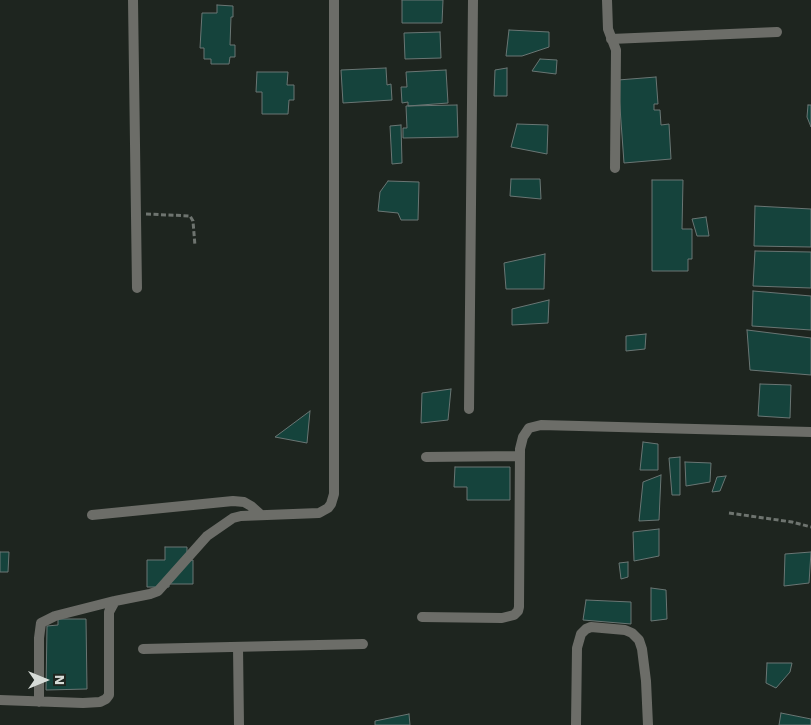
<!DOCTYPE html>
<html>
<head>
<meta charset="utf-8">
<style>
  body { margin:0 }
  #map { position:relative; width:811px; height:725px; overflow:hidden; background:#1e251f; font-family:"Work Sans",sans-serif }
  canvas { display:block }
  .north { position:absolute; left:20px; top:655px; width:50px; height:50px; -webkit-text-stroke:4px #1e251f; paint-order:stroke; rotate:90deg; font-size:14px; font-weight:700; line-height:20px; text-align:center; color:#d6dbd7 }
  .north::after { content:''; display:block; margin:auto; width:18px; height:22px; background:#d6dbd7; clip-path:polygon(50% 0,100% 100%,50% 72%,0 100%) }
</style>
</head>
<body>
<div id="map">
<canvas width="811" height="725"></canvas>
<div class="north">N</div>
</div>
<script>
const context = document.querySelector('canvas').getContext('2d');
context.lineJoin = 'round';
function fillPath(path, color) {
  context.fillStyle = color;
  context.fill(path, 'evenodd');
}
function poly(rows) {
  const path = new Path2D();
  for (const r of rows) {
    path.moveTo(r[0], r[1]);
    for (let i = 2; i < r.length; i += 2) path.lineTo(r[i], r[i + 1]);
  }
  return path;
}
function stroke(path, color, width, dash) {
  context.strokeStyle = color;
  context.lineWidth = width;
  context.lineCap = dash ? 'butt' : 'round';
  context.setLineDash(dash || []);
  context.stroke(path);
}
const building = poly([
  [402,0,443,0,442,23,402,23,402,0],
  [217,5,233,6,233,17,231,17,230,45,235,45,235,57,230,57,229,64,211,64,211,59,204,59,204,48,200,48,202,13,217,13,217,5],
  [509,30,549,32,549,47,522,56,506,56,509,30],
  [440,32,441,58,405,59,404,33,440,32],
  [540,59,557,60,556,74,532,71,540,59],
  [386,68,387,85,391,84,392,100,343,103,341,70,386,68],
  [507,68,507,96,494,96,495,70,507,68],
  [446,70,448,103,408,106,408,102,402,103,401,87,407,87,406,72,446,70],
  [257,72,288,72,287,85,294,85,294,100,289,100,288,114,262,114,262,92,256,92,257,72],
  [656,77,658,104,654,104,654,110,660,110,661,125,669,124,671,159,624,163,618,80,656,77],
  [457,105,458,137,403,138,403,128,407,128,406,106,457,105],
  [808,105,811,105,811,127,807,117,808,105],
  [517,124,548,125,547,154,511,147,517,124],
  [401,125,402,163,392,164,390,126,401,125],
  [511,179,540,179,541,199,510,196,511,179],
  [652,180,683,180,682,229,692,229,692,259,688,259,688,271,652,271,652,180],
  [388,181,419,182,418,220,401,220,398,213,378,211,380,192,388,181],
  [755,206,811,209,811,247,754,246,755,206],
  [706,217,709,236,697,236,692,219,706,217],
  [755,251,811,252,811,288,753,286,755,251],
  [545,254,544,289,506,289,504,263,545,254],
  [753,291,811,296,811,330,752,326,753,291],
  [549,300,548,323,512,325,512,309,549,300],
  [747,330,811,338,811,375,750,370,747,330],
  [646,334,645,349,626,351,626,336,646,334],
  [760,384,791,385,790,418,758,416,760,384],
  [451,389,448,420,421,423,422,393,451,389],
  [310,411,307,443,275,437,310,411],
  [643,442,658,444,658,470,640,470,643,442],
  [680,457,680,495,672,495,669,458,680,457],
  [685,462,711,463,710,482,686,486,685,462],
  [455,467,510,467,510,500,467,500,467,487,454,487,455,467],
  [661,475,659,520,639,521,643,482,661,475],
  [726,476,720,491,712,492,717,477,726,476],
  [659,529,659,556,634,561,633,532,659,529],
  [165,547,187,547,187,561,193,560,193,584,169,584,169,587,147,587,147,560,165,560,165,547],
  [0,552,9,552,8,572,0,572,0,552],
  [811,552,809,583,784,586,785,554,811,552],
  [628,562,628,577,621,579,619,563,628,562],
  [651,588,666,590,667,619,651,621,651,588],
  [586,600,631,602,631,624,583,620,586,600],
  [58,619,86,619,87,689,46,690,47,626,58,625,58,619],
  [767,663,792,663,790,672,776,688,766,683,767,663],
  [781,713,811,719,811,725,779,725,781,713],
  [409,714,410,725,375,725,375,721,409,714]
]);
fillPath(building, '#15433c');
stroke(building, '#6a7674', 1);
stroke(poly([
  [146,214,190,216,193,221,195,246],
  [729,513,792,522,811,527]
]), '#6e746f', 3, [5, 2.5]);
stroke(poly([
  [133,0,137,288],
  [607,0,608,29,616,50,615,168],
  [611,39,777,32],
  [469,409,473,0],
  [426,457,519,456],
  [92,515,233,501,244,502,251,506,261,515],
  [422,617,502,618,514,615,518,611,519,607,520,449,523,437,529,428,541,425,811,432],
  [238,647,239,725],
  [143,649,363,644],
  [0,700,83,703,100,702,106,699,109,695,109,612,115,601,150,594,158,591,207,536,233,518,241,516,319,513,328,508,331,504,334,494,334,0],
  [39,702,39,638,41,623,55,616,114,601],
  [576,725,577,648,581,634,586,629,591,627,625,630,632,633,639,640,642,649,646,681,648,725]
]), '#6c6d68', 10);
</script>
</body>
</html>
